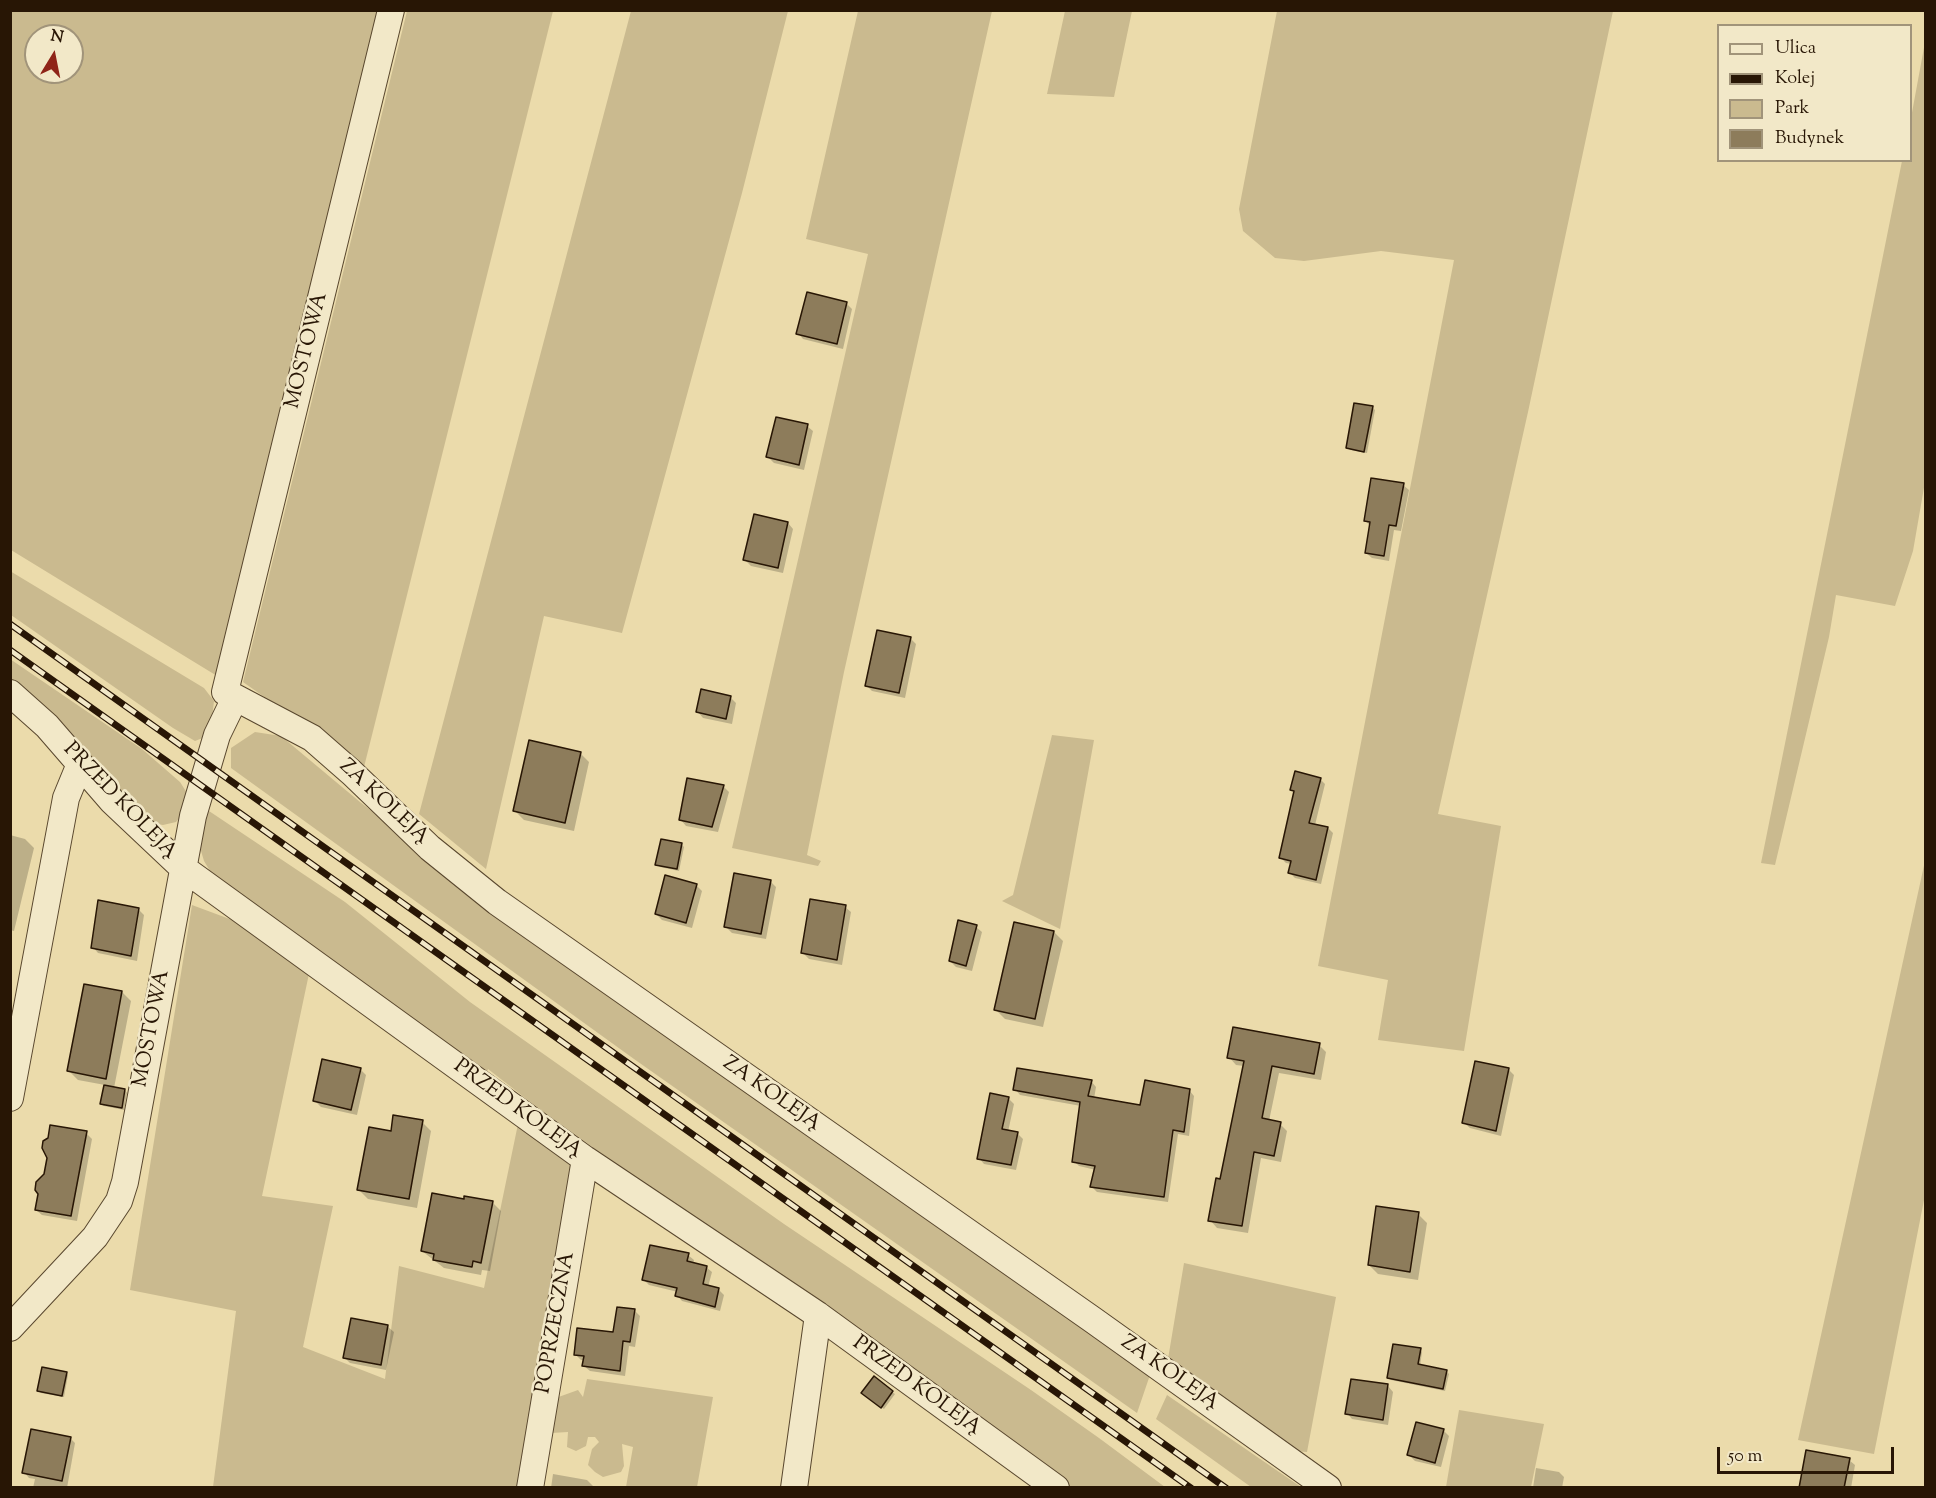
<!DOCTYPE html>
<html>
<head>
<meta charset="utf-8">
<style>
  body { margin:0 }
  #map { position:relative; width:1936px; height:1498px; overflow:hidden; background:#ebdbab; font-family:"Sorts Mill Goudy",serif }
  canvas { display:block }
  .frame { position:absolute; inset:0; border:12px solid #281605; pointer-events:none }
  .legend { position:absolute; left:1717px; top:24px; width:195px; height:138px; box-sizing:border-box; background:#f2e8c8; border:2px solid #a1947a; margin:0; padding:8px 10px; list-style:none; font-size:18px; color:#281605 }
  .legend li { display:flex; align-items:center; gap:12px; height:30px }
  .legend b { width:30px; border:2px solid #a1947a }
  .north { position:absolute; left:24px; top:24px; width:60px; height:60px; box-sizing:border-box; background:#f2e8c8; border:2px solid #a1947a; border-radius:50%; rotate:10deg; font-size:16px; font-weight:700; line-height:24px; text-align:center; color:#281605 }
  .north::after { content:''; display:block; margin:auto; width:21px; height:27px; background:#8f2418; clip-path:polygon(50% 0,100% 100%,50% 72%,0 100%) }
  .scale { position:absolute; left:1717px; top:1447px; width:177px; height:27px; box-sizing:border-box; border:3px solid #281605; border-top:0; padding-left:8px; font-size:18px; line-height:21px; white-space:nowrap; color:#281605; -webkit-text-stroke:4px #f2e8c8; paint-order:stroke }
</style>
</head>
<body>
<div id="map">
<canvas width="1936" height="1498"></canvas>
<div class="frame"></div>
<ul class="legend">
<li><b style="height:8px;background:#f2e8c8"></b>Ulica</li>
<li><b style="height:8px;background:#281605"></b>Kolej</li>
<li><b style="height:16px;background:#caba8f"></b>Park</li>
<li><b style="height:16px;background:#8d7c5b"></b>Budynek</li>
</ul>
<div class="north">N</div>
<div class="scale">50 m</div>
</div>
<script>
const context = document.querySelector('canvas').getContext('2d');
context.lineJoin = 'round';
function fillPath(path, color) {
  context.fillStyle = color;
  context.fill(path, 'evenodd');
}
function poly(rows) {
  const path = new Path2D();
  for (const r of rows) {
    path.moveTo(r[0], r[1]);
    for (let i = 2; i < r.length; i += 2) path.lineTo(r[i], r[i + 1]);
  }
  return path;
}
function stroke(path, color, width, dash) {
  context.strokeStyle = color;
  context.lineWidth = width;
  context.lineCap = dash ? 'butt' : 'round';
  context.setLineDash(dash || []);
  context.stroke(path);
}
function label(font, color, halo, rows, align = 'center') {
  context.font = font + ' "Sorts Mill Goudy",serif';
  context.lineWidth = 5;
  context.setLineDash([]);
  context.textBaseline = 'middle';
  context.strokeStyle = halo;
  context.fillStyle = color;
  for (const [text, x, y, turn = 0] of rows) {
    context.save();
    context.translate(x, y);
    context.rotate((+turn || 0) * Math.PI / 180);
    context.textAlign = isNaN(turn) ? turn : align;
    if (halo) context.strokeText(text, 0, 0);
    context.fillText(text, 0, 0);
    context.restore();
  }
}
fillPath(poly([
  [10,11,381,11,222,679,11,550],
  [36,36,72,36,72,72,36,72],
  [407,11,553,11,364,767,243,682],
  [631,11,788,11,742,193,622,633,544,616,486,869,419,814],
  [858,11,992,11,844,672,807,855,821,861,818,866,732,848,868,254,806,239],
  [1065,11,1132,11,1114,97,1047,94],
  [1277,11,1613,11,1528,412,1438,814,1501,826,1464,1051,1378,1040,1388,980,1318,966,1454,260,1381,251,1304,261,1275,258,1243,231,1239,209],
  [1925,42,1926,476,1913,551,1895,606,1836,595,1829,637,1775,865,1761,863,1902,161,1910,160,1911,118],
  [10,571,204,688,214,701,210,735,195,741,173,728,11,615],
  [10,659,142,749,180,782,187,793,181,816,176,822,163,825,145,822,11,685],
  [255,732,281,736,360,802,592,983,1150,1375,1137,1413,634,1059,231,768,231,748],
  [1052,735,1094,740,1060,929,1002,901,1013,895],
  [209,811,345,902,470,1002,784,1224,1031,1390,1099,1438,1165,1487,1070,1487,1055,1477,681,1211,529,1101,488,1069,487,1072,218,884,204,861,199,844,201,829],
  [1925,861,1925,1195,1874,1454,1798,1440],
  [192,905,235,921,310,969,262,1196,333,1206,303,1347,385,1379,399,1266,484,1288,518,1124,573,1160,539,1347,521,1487,213,1487,236,1311,130,1290],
  [1184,1263,1336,1297,1307,1452,1294,1451,1167,1365],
  [587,1379,713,1397,697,1487,626,1487,633,1447,622,1444,624,1466,621,1472,603,1477,595,1472,588,1465,592,1449,599,1442,595,1437,588,1437,586,1446,576,1451,567,1447,568,1432,551,1433,553,1399,578,1390,583,1397],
  [1167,1395,1301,1487,1251,1487,1156,1419],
  [1459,1410,1544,1424,1531,1487,1446,1487]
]), '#caba8f');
fillPath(poly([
  [847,304,852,309,843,349,803,339,798,333],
  [1372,407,1375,410,1367,453,1350,450,1348,447],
  [807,426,813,431,804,470,774,463,768,457],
  [1403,485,1409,490,1401,531,1394,530,1389,561,1372,558,1366,553,1370,526,1365,520],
  [788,523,793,529,783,573,751,566,745,560],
  [910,638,916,644,905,698,872,691,866,685],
  [730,697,736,703,732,724,703,718,698,712],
  [580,753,589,762,574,831,524,820,514,810],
  [1320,779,1325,784,1315,825,1328,828,1333,833,1321,884,1295,878,1290,873,1292,864,1286,863,1281,858,1296,793,1292,789],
  [723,786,729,792,718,832,686,826,681,820],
  [10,835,25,839,34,848,14,931,10,930],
  [682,845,684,847,679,871,660,867,657,864],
  [770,881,776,887,766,939,732,933,726,927],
  [696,885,702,891,692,928,662,920,656,914],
  [845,907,851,912,842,965,809,959,803,953],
  [138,909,144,915,137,961,98,953,93,947],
  [976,927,982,932,972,971,956,967,950,961],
  [1054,932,1063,941,1043,1027,1005,1019,996,1010],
  [122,992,131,1001,114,1088,125,1090,127,1093,124,1110,104,1106,101,1104,105,1085,78,1080,69,1071],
  [1319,1045,1326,1052,1321,1080,1279,1073,1269,1121,1280,1124,1287,1131,1281,1162,1261,1158,1248,1233,1217,1228,1210,1220,1222,1181,1244,1066,1236,1065,1229,1057],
  [360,1069,366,1075,357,1115,321,1107,315,1101],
  [1509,1070,1514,1075,1501,1136,1470,1128,1464,1123],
  [1091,1081,1096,1087,1094,1099,1141,1107,1189,1090,1194,1096,1189,1136,1178,1134,1168,1202,1097,1192,1092,1187,1096,1170,1079,1166,1074,1161,1081,1106,1020,1095,1015,1089],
  [1008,1098,1014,1104,1008,1132,1017,1133,1023,1139,1016,1170,984,1164,979,1158],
  [422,1122,431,1131,417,1208,368,1199,359,1190,392,1133],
  [86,1133,92,1139,77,1221,42,1215,36,1210,39,1193],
  [465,1200,492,1202,501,1211,490,1271,482,1270,481,1275,444,1268,422,1251],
  [1418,1214,1427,1223,1418,1280,1378,1274,1369,1265],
  [688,1255,694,1260,693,1264,706,1267,712,1272,708,1287,718,1289,724,1295,720,1311,682,1301,677,1295,678,1292,649,1285,644,1280],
  [634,1310,640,1316,635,1347,629,1346,625,1376,590,1371,584,1366,585,1360,581,1360,575,1354,614,1334],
  [352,1320,388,1327,394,1332,386,1370,350,1363,344,1357],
  [1420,1350,1422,1352,1420,1366,1447,1372,1449,1374,1445,1391,1391,1380,1388,1377],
  [66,1373,68,1375,64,1397,41,1393,39,1391],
  [1388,1386,1393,1392,1388,1425,1352,1419,1347,1413],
  [892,1392,895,1394,884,1409,865,1396],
  [1443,1430,1449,1436,1441,1467,1415,1461,1409,1455],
  [70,1438,75,1443,67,1488,33,1488,35,1479,29,1478,24,1472],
  [1849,1460,1855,1465,1851,1488,1800,1488],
  [1536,1468,1559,1472,1564,1477,1562,1488,1533,1488],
  [553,1474,587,1480,595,1488,551,1488]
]), '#0003');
const building = poly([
  [807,292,847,302,837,344,796,334,807,292],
  [1354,403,1373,406,1364,452,1346,448,1354,403],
  [776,417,808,424,799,465,766,457,776,417],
  [1371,478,1404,483,1396,526,1389,525,1384,556,1365,553,1370,522,1364,521,1371,478],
  [754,514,788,522,778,568,743,560,754,514],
  [877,630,911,637,899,693,865,686,877,630],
  [701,689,731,696,726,719,696,712,701,689],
  [529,740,581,752,565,823,513,811,529,740],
  [1295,771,1321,778,1309,823,1328,827,1316,880,1288,873,1291,861,1279,858,1294,791,1290,790,1295,771],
  [687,778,724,785,712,827,679,820,687,778],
  [661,839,682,843,677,869,655,865,661,839],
  [734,873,771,880,761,934,724,927,734,873],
  [665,875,697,884,686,923,655,914,665,875],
  [810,899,846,905,837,960,801,953,810,899],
  [98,900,139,908,131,956,91,948,98,900],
  [958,920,977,925,966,966,949,961,958,920],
  [1014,922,1054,931,1035,1019,994,1010,1014,922],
  [84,984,122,991,106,1079,67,1071,84,984],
  [1233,1027,1320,1043,1314,1074,1272,1066,1262,1118,1281,1122,1274,1156,1254,1152,1242,1226,1208,1221,1216,1178,1220,1179,1244,1061,1227,1058,1233,1027],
  [322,1059,361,1068,351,1110,313,1101,322,1059],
  [1475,1061,1509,1068,1496,1131,1462,1123,1475,1061],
  [1017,1068,1092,1080,1088,1096,1140,1105,1145,1080,1190,1089,1184,1132,1173,1130,1164,1197,1090,1187,1095,1166,1072,1162,1080,1102,1013,1090,1017,1068],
  [104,1085,125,1089,122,1108,100,1104,104,1085],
  [990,1093,1009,1097,1002,1129,1018,1132,1011,1165,977,1159,990,1093],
  [393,1115,423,1120,409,1199,357,1190,369,1127,391,1131,393,1115],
  [50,1125,87,1131,71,1216,35,1210,38,1194,35,1190,36,1182,44,1174,47,1158,42,1148,43,1141,48,1138,50,1125],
  [432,1193,464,1199,464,1196,493,1201,481,1263,473,1261,472,1267,433,1260,434,1254,421,1251,432,1193],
  [1376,1206,1419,1212,1410,1272,1368,1265,1376,1206],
  [650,1245,689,1253,687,1261,707,1266,703,1284,719,1288,715,1307,675,1296,677,1288,642,1280,650,1245],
  [617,1307,635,1309,630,1342,623,1341,620,1371,582,1366,584,1356,574,1355,577,1328,613,1332,617,1307],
  [351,1318,388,1325,381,1365,343,1358,351,1318],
  [1393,1344,1421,1348,1418,1364,1447,1370,1443,1389,1387,1378,1393,1344],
  [42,1367,67,1372,62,1396,37,1391,42,1367],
  [874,1376,893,1391,881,1408,861,1393,874,1376],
  [1351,1379,1388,1384,1383,1420,1345,1414,1351,1379],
  [1416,1422,1444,1429,1435,1463,1407,1455,1416,1422],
  [31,1429,71,1437,62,1481,22,1473,31,1429],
  [1806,1450,1850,1458,1844,1488,1799,1488,1806,1450]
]);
fillPath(building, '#8d7c5b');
stroke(building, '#281605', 1.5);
const minor = poly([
  [391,10,225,692,312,738,352,773,430,848,497,902,1093,1320,1328,1488],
  [10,693,47,726,112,801,183,868,585,1159,818,1315,1056,1488],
  [10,1098,66,798,80,764],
  [10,1328,95,1237,119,1201,125,1182,193,816,217,735,235,698],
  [530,1488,585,1159],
  [794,1488,818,1315]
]);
stroke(minor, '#59472e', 28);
stroke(minor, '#f2e8c8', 26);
const rail = poly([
  [10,624,1226,1488],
  [10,650,1191,1488]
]);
stroke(rail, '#281605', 7);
stroke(rail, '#f2e8c8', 4.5, [14]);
label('21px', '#281605', '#f2e8c8', [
  ["MOSTOWA",308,351,-76],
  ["PRZED KOLEJĄ",119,802,46],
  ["ZA KOLEJĄ",383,803,43],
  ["MOSTOWA",153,1029,-79],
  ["ZA KOLEJĄ",771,1095,35],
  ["PRZED KOLEJĄ",517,1110,36],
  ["POPRZECZNA",557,1323,-80],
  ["ZA KOLEJĄ",1169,1374,35],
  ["PRZED KOLEJĄ",916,1387,36]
]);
</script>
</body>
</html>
